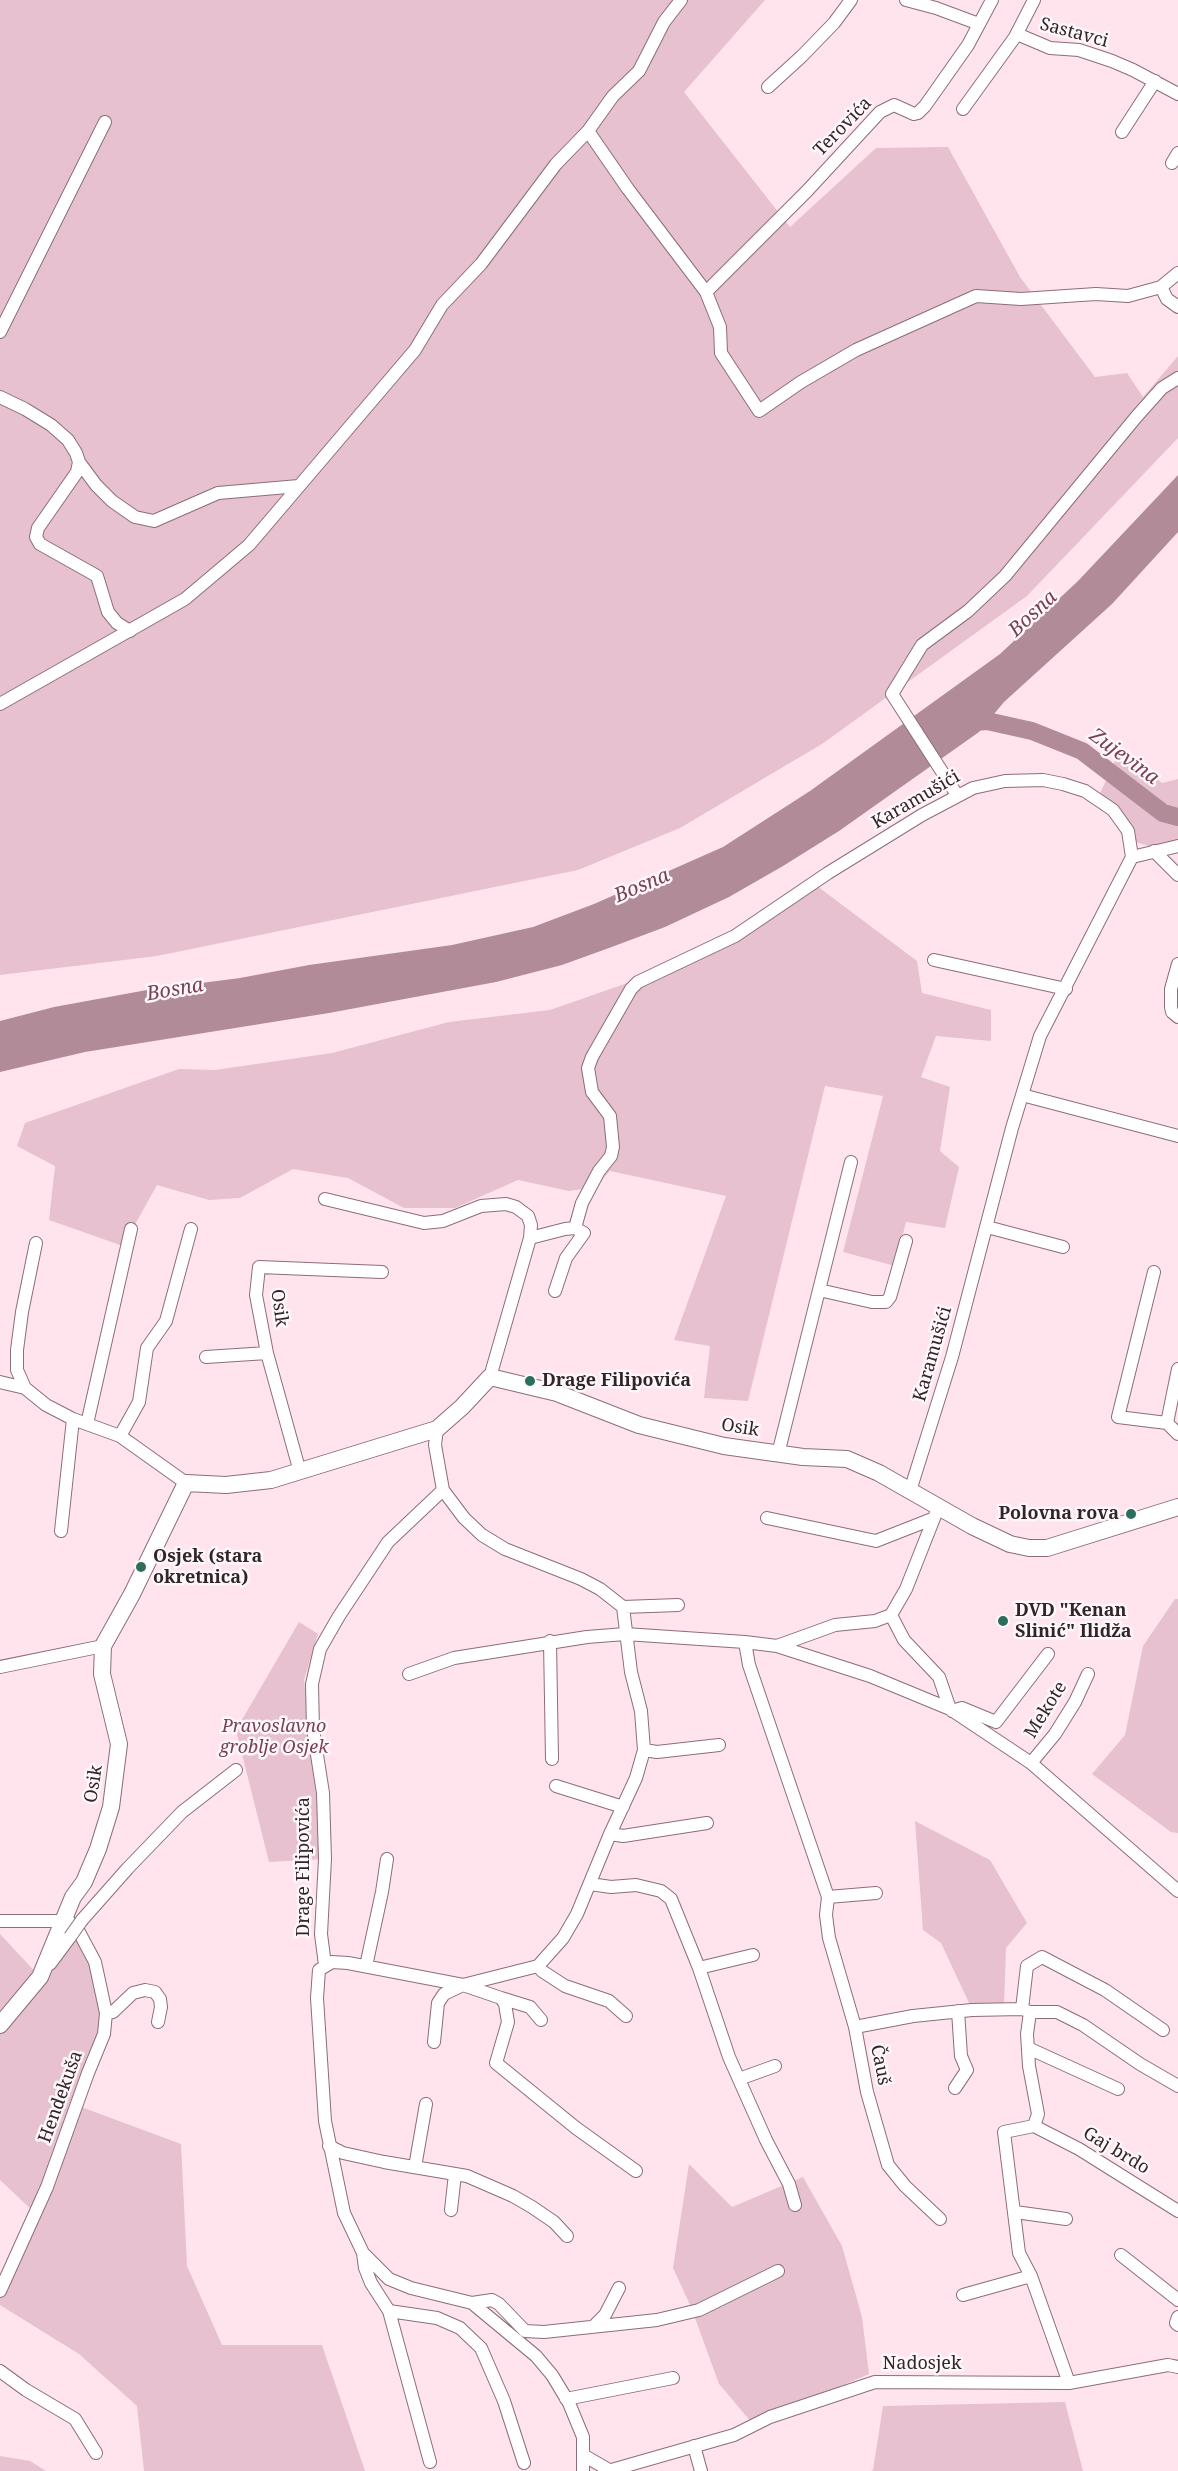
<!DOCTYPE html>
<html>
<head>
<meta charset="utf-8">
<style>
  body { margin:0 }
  canvas { display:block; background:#ffe3ed }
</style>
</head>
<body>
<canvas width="1178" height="2471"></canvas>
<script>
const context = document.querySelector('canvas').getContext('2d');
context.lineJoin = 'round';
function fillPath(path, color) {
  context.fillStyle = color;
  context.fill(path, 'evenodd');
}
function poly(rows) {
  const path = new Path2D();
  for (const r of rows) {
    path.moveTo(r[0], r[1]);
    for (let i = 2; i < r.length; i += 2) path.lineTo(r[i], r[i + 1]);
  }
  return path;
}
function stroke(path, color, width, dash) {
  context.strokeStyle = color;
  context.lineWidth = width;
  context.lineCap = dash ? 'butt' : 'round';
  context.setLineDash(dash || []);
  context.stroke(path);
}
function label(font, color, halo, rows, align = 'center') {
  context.font = font + ' "Noto Serif",serif';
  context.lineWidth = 5;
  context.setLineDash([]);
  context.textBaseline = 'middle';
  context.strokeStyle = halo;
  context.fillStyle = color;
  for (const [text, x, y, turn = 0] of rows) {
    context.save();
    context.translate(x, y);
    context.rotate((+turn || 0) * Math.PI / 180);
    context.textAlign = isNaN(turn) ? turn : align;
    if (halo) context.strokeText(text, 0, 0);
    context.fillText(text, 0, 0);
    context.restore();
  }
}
fillPath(poly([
  [0,0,765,0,684,92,790,227,876,148,948,147,1020,277,1095,377,1127,373,1143,397,1178,356,1178,438,1027,596,822,744,680,828,578,870,157,956,0,975],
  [1121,748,1162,783,1178,779,1178,849,1163,851,1130,840,1097,800],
  [817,886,917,961,922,993,991,1010,991,1041,936,1036,921,1077,950,1087,940,1151,959,1167,945,1228,906,1222,895,1266,843,1252,883,1096,825,1086,748,1401,704,1398,710,1346,674,1340,726,1196,610,1171,595,1187,569,1191,518,1180,455,1208,404,1208,348,1178,293,1169,240,1198,209,1200,157,1185,123,1246,49,1220,55,1166,17,1146,25,1123,179,1069,215,1070,332,1053,449,1022,550,1010,636,980,740,936],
  [1175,1599,1178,1599,1178,1833,1171,1832,1092,1774,1125,1735,1143,1646],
  [299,1622,318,1634,304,1680,323,1859,269,1862,236,1730],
  [915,1821,990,1860,1027,1923,1006,1948,1004,2005,969,2003,941,1943,923,1930],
  [79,1932,106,2013,76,2105,181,2144,187,2266,222,2345,322,2345,365,2471,144,2471,137,2406,79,2354,0,2305,0,2291,35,2213,0,2180,0,1934,40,1977],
  [689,2164,732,2207,803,2177,842,2246,862,2317,869,2374,753,2424,719,2384,691,2307,673,2268],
  [1065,2402,1083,2471,871,2471,873,2470,883,2406],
  [0,2456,30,2461,46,2471,0,2471]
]), '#e7c1cf');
fillPath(poly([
  [1178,475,1178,532,1112,604,1004,702,979,732,839,831,783,866,729,897,665,927,609,948,562,965,496,982,329,1013,85,1052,0,1072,0,1021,54,1007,147,990,240,978,309,965,452,945,533,927,594,904,723,847,810,791,1000,654,1078,581]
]), '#b28b99');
stroke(poly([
  [964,723,987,721,1032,731,1082,751,1163,813,1178,817]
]), '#b28b99', 18);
const street = poly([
  [906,0,936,8,979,24],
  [1017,34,1050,48,1079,50,1112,61,1133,70,1178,94],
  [768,87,802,56,834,23,851,0],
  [963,109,1015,37,1034,0],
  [588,131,628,189,706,292,720,327,721,353,759,411,801,382,856,350,976,296,1021,299,1096,294,1128,296,1161,287,1178,273],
  [1122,132,1155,81],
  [1172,163,1178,153],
  [1161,287,1167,299,1178,307],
  [706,292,807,191,880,112,894,105,914,114,918,113,925,106,968,45,992,0],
  [0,332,105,122],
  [0,397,25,409,51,425,68,440,76,453,79,462,77,472,38,528,36,537,40,544,97,576,108,612,117,623,130,631],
  [79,462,96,485,112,501,135,517,154,521,218,493,299,486],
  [0,704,185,599,249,545,415,350,442,305,481,264,556,164,588,131,613,96,639,71,664,22,681,0],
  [957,795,892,694,922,645,968,611,1005,576,1137,416,1162,388,1178,378],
  [1154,851,1178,875],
  [1132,857,1178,846],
  [934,960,1066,989],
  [1178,964,1171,989,1171,1007,1172,1012,1178,1017],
  [1022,1095,1178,1136],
  [325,1199,424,1223,443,1221,481,1206,506,1204,516,1207,528,1216,531,1225,530,1238,490,1377],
  [987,1227,1063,1247],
  [575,1228,582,1203,599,1171,611,1156,613,1147,610,1116,592,1092,588,1068,592,1057,631,989,638,982,735,936,828,873,922,815,973,788,1005,781,1043,780,1063,784,1085,791,1113,810,1128,831,1132,857,1040,1036,1012,1128,952,1357,910,1491],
  [530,1238,565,1229,575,1228,584,1233,566,1258,555,1291],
  [36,1243,22,1312,17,1350,17,1370,25,1388,46,1405,73,1419,120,1436,186,1483],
  [1154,1272,1118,1417,1167,1423,1178,1434],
  [819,1290,872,1302,886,1302,890,1297,906,1241],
  [206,1357,267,1353],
  [0,1382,25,1388],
  [1167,1423,1178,1369],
  [87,1424,131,1229],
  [437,1429,435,1445,443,1490,464,1518,482,1535,505,1549,581,1579,600,1589,623,1607,631,1672,641,1711,644,1750,636,1778,610,1834,577,1914,563,1938,538,1966,463,1985,348,1963,332,1962,319,1970,317,1998,325,2121,344,2213,363,2253,389,2279,411,2288,472,2303,536,2356,552,2375,569,2403,583,2437,583,2471],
  [120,1436,139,1402,147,1348,166,1321,191,1229],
  [778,1454,851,1162],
  [300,1472,267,1353,256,1295,259,1267,382,1272],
  [938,1508,906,1589,891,1615,904,1640,939,1677,950,1709],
  [767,1518,876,1541,932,1519],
  [61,1531,73,1419],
  [623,1607,678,1605],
  [550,1641,552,1759],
  [745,1642,749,1665,828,1897,826,1915,829,1938,855,2027,867,2092,888,2165,905,2186,940,2219],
  [777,1646,835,1625,875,1621,891,1615],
  [0,1667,103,1646],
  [409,1674,454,1658,587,1637,625,1634,745,1642,777,1646,870,1676,950,1709,1031,1763,1178,1891],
  [952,1711,962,1708,996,1722,1048,1654],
  [644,1750,657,1752,719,1745],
  [1031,1763,1055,1734,1075,1702,1088,1674],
  [556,1786,623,1807],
  [610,1834,623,1836,707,1823],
  [590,1884,611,1887,636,1885,661,1891,671,1899,699,1968,729,2057,766,2140,789,2184,795,2205],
  [828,1897,876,1893],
  [82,1920,128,1868,182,1812,236,1770],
  [0,1921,62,1921],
  [50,1964,70,1937],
  [325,1965,321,1934,325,1859,323,1793,313,1729,312,1684,320,1649,339,1616,388,1542,443,1490],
  [366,1966,382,1892,387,1859],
  [538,1966,542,1971,565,1986,609,2001,626,2016],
  [699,1968,753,1955],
  [501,1998,530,2007,541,2020],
  [1022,2009,1027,1966,1042,1957,1105,1990,1163,2030],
  [1030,2012,1027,2034,1029,2066,1038,2114,1034,2126],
  [106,2013,113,2012,133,1993,145,1990,155,1992,160,1999,161,2007,158,2022],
  [855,2027,913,2016,972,2010,1022,2009,1030,2012,1057,2012,1083,2025,1140,2064,1178,2086],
  [434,2042,438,2003,444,1994,463,1985,501,1998,505,2004,508,2022,496,2063,576,2128,636,2171],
  [1028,2048,1118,2089],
  [739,2079,775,2066],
  [955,2088,967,2070,961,2056,958,2011],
  [329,2146,343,2153,384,2162,467,2176,513,2196,532,2207,554,2222,567,2236],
  [415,2167,426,2104],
  [451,2210,455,2174],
  [1015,2212,1066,2219],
  [363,2253,365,2268,371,2283,389,2311,430,2462],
  [1121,2255,1178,2300],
  [0,2291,47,2187,88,2073,104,2034,106,2013,95,1962,79,1932,64,1916],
  [963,2295,1031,2276],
  [472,2303,492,2300,499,2304,525,2331,544,2332,657,2320,699,2310,778,2271],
  [389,2311,437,2318,460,2328,481,2348,504,2401,524,2463],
  [1178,2317,1176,2323,1178,2325],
  [594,2326,605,2315,619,2288],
  [0,2371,26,2390,75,2419,96,2453],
  [1069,2383,1031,2276,1019,2253,1004,2132,1034,2126,1079,2149,1178,2211],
  [566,2399,673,2378],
  [694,2446,701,2471],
  [583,2455,609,2470],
  [608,2471,734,2435,770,2417,875,2382,1069,2383,1168,2365,1178,2367]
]);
const secondary = poly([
  [0,2025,40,1977,73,1897,84,1882,98,1849,111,1807,119,1744,102,1674,103,1646,132,1594,186,1483,226,1485,271,1480,437,1429,462,1407,490,1377,557,1393,639,1425,724,1446,803,1457,847,1459,879,1473,972,1526,1010,1544,1029,1548,1047,1548,1178,1507]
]);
stroke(street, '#8b6e78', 14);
stroke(secondary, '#8b6e78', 18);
stroke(street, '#fff', 12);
stroke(secondary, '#fff', 16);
const streetBridge = poly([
  [70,1937,82,1920]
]);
stroke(streetBridge, '#8b6e78', 14, []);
stroke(streetBridge, '#fff', 12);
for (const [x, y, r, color] of [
  [530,1381,6,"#2c6e5e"],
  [1131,1514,6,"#2c6e5e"],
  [141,1567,6,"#2c6e5e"],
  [1003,1621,6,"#2c6e5e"]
]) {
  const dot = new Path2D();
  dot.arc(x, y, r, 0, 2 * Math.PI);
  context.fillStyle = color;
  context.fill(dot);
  stroke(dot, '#fef7f9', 2);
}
label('18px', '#32252a', '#fef7f9', [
  ["Sastavci",1074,33,15],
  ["Terovića",843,127,-46],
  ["Karamušići",916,800,-30],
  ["Osik",279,1308,82],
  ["Karamušići",933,1354,-74],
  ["Osik",740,1428,9],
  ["Mekote",1046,1710,-58],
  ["Osik",94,1784,-81],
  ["Drage Filipovića",304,1867,-90],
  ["Čauš",880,2065,79],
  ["Hendekuša",61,2097,-70],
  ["Gaj brdo",1116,2151,31],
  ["Nadosjek",922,2364]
]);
label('bold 18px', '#32252a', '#fef7f9', [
  ["Drage Filipovića",542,1381],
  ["Polovna rova",1119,1514,"right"],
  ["Osjek (stara",153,1557],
  ["okretnica)",153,1578],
  ["DVD \"Kenan",1015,1611],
  ["Slinić\" Ilidža",1015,1632]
], 'left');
label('italic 18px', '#794258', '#fef7f9', [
  ["Pravoslavno",274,1727],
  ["groblje Osjek",274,1748]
]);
label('italic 20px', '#784157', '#fef7f9', [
  ["Bosna",1033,614,-43],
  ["Zujevina",1124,757,36],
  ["Bosna",642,886,-23],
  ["Bosna",175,990,-10]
]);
</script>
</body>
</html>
